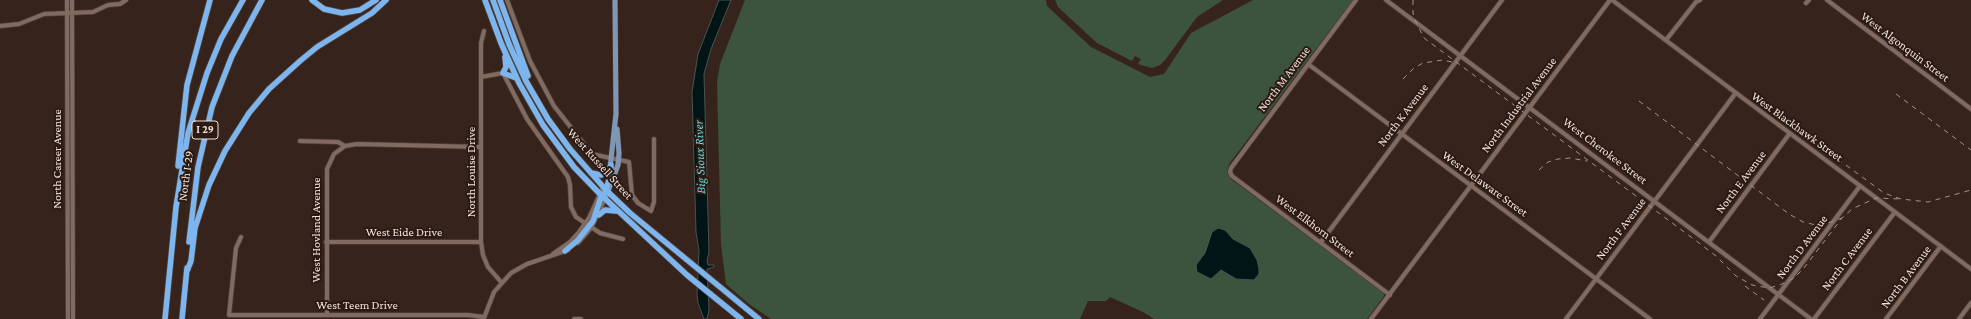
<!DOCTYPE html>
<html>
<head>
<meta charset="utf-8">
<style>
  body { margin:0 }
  canvas { display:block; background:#36231b }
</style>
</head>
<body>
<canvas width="1971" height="319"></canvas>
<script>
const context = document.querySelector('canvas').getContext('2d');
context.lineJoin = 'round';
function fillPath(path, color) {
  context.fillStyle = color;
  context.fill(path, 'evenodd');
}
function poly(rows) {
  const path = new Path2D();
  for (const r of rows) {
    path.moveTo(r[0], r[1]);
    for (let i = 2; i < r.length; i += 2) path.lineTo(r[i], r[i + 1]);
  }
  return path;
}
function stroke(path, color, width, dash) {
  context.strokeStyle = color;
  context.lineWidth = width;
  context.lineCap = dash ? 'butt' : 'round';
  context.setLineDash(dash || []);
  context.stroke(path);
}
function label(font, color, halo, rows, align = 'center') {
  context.font = font + ' "Crimson Pro",serif';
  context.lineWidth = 4;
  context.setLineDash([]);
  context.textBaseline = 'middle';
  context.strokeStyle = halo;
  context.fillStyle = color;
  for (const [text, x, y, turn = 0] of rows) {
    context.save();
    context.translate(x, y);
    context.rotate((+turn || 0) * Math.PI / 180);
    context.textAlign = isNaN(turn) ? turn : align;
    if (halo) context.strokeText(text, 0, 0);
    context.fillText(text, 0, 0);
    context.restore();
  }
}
fillPath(poly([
  [745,0,1046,0,1047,6,1091,47,1150,77,1164,74,1191,33,1253,0,1353,0,1229,164,1227,172,1231,179,1368,281,1384,293,1384,296,1367,319,1154,319,1143,312,1110,297,1106,301,1088,301,1080,319,771,319,749,304,726,284,721,245,717,82,720,64],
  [1055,0,1223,0,1197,17,1165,60,1160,65,1152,68,1138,64,1141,59,1135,56,1132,61,1097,43,1058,7]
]), '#3c543d');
const water = poly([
  [719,0,731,0,711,49,704,74,709,252,707,261,708,265,714,265,714,267,707,269,709,310,707,319,704,319,698,303,697,294,699,251,696,232,692,92,698,54,719,0],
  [1218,228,1225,230,1233,239,1250,248,1257,260,1259,269,1259,274,1254,280,1236,279,1221,270,1211,279,1197,272,1196,265,1205,253,1212,232,1218,228]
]);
fillPath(water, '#011516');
stroke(water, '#485352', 1);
const minor = poly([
  [67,0,68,319],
  [72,0,73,319],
  [507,0,530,61,554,106,592,154,629,162,632,195,638,203,651,211,654,202,654,139],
  [1356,0,1231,168,1230,172,1232,176,1390,295],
  [1386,0,1811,319],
  [1612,0,1971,269],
  [1827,0,1971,109],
  [1806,3,1809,0],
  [0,26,19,24,44,14,93,12,108,5,120,4,126,0],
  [484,31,481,43,481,242,483,255,488,267,502,283],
  [1666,40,1696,2,1700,0],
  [1308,64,1650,319],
  [481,77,503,73,527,119,568,177,570,185,571,207,576,217,600,233,623,239],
  [300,141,338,142,345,146],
  [241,237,236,248,229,315,468,315,484,317],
  [326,242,481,242],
  [1321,242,1502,0],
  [1709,242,1790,133],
  [578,243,591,228,605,199],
  [553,254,570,242,579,232,589,218,603,187],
  [327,315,327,169,334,154,345,146,357,144,481,147],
  [484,318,494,292,511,273,527,264,568,250],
  [574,319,581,319],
  [1371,319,1610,0],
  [1566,319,1735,94],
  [1760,319,1860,186],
  [1814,319,1895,212],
  [1886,319,1941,246],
  [1959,319,1971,303]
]);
const major = poly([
  [610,168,616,114,615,0],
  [605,199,618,165,619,153,617,129]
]);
const highway = poly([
  [312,0,324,9,342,13,360,10,376,0],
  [485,0,501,43,519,83,543,125,574,167,600,194,687,275,741,319],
  [493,0,509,44,526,81,548,119,570,149,606,190,630,213,759,319],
  [500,0,528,76],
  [505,57,506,67,503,73,516,78],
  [178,166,187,85,210,0],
  [591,173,601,175,608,171,610,167],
  [605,193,611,173,611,165],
  [599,215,605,210,616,211],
  [189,242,198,167,212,107,232,56,262,0],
  [565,251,578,240,593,221,602,194],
  [187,271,191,261,195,228,209,185,225,151,249,113,269,89,300,61,317,47,372,13,386,0],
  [165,319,176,207,188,133,207,73,221,39,243,0],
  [182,319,187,268]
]);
stroke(minor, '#4f4039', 5.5);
stroke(major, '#4f4039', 6);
stroke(highway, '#4f4039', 7);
stroke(minor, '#816b61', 4);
stroke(major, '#7f97b6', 5);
stroke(highway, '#7db5ee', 5.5);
stroke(poly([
  [1413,0,1413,13,1416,22,1424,38,1699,243,1716,256,1736,276,1752,285,1769,288,1780,285,1794,278,1804,268,1842,218,1852,209,1876,198,1901,199],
  [1403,79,1414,68,1423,63,1443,60,1456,63],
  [1896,94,1971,150],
  [1639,101,1789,214,1803,222,1816,225,1825,224,1842,218],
  [1768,103,1779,112,1790,124,1884,193,1901,199,1928,202,1971,190],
  [1539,170,1548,162,1558,159,1570,158,1587,161],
  [1745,286,1764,300]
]), '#a2938c', 1, [5, 5]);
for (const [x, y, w] of [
  [205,130,26]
]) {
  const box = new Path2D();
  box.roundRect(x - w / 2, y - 9, w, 18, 3);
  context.fillStyle = '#2c1a12';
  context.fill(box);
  stroke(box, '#efe3dd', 1);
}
label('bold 11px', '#efe3dd', null, [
  ["I 29",205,130]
]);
label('12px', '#efe3dd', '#2c1a12', [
  ["West Algonquin Street",1905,47,37],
  ["North M Avenue",1284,79,-53],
  ["North Industrial Avenue",1519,105,-53],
  ["North K Avenue",1403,115,-53],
  ["West Blackhawk Street",1797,127,36],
  ["West Cherokee Street",1605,151,37],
  ["North Career Avenue",57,159,-90],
  ["West Russell Street",600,164,48],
  ["North Louise Drive",471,172,-90],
  ["North I-29",186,176,-82],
  ["North E Avenue",1741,182,-53],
  ["West Delaware Street",1485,184,36],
  ["West Elkhorn Street",1315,226,37],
  ["North F Avenue",1621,229,-53],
  ["West Hovland Avenue",316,230,-90],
  ["West Eide Drive",404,232],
  ["North D Avenue",1802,247,-53],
  ["North C Avenue",1847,259,-53],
  ["North B Avenue",1906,277,-53],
  ["West Teem Drive",357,305]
]);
label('italic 13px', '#69d7da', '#2c1a12', [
  ["Big Sioux River",700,157,-92]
]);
</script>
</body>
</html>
